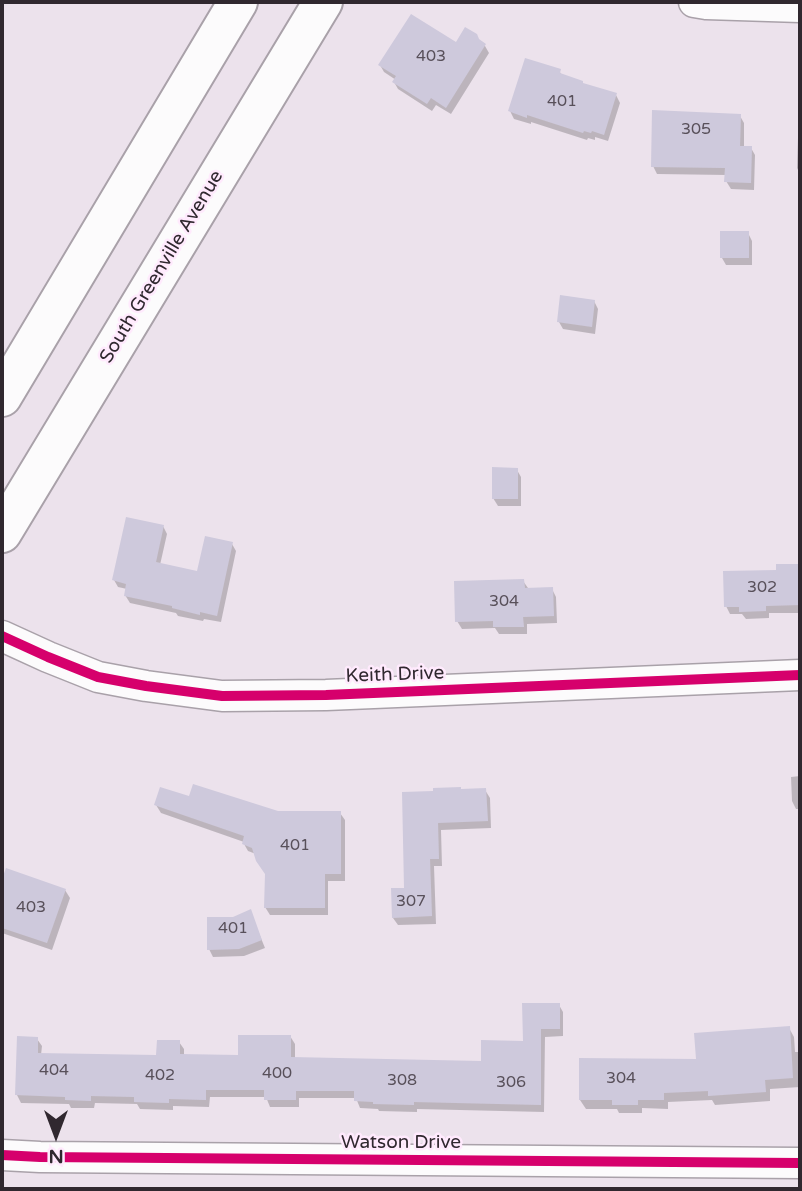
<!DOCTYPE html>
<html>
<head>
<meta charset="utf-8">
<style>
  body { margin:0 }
  #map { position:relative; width:802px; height:1191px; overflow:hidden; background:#ece2ec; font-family:"Varela Round",sans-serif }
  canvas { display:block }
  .frame { position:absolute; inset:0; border:4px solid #30282f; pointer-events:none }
  .north { position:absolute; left:21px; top:1100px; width:70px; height:70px; -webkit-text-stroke:5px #ffeafd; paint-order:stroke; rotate:180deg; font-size:19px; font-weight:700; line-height:28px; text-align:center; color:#30282f }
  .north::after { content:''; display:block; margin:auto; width:24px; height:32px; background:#30282f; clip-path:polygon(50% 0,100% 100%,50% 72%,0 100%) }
</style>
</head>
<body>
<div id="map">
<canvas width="802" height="1191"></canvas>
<div class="frame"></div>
<div class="north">N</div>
</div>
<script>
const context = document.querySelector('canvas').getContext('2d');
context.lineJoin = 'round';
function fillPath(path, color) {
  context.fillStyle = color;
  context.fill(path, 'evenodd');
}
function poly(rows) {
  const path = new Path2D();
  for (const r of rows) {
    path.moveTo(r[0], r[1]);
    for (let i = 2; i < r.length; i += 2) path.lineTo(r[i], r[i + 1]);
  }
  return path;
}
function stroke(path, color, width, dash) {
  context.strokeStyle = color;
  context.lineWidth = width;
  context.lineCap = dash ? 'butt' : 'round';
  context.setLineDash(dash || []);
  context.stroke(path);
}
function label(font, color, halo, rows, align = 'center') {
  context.font = font + ' "Varela Round",sans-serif';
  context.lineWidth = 5;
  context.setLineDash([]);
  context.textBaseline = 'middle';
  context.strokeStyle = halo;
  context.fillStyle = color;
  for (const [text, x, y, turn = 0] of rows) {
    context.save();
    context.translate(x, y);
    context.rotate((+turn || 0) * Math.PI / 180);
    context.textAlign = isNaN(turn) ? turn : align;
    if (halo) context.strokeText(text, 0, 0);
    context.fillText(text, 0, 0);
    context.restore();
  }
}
fillPath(poly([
  [479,41,485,46,489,53,451,114,436,105,432,111,398,89,394,82,396,80,384,72,380,65,457,44],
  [559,71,562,75,584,85,616,95,620,103,608,141,595,137,595,140,588,138,587,140,531,122,531,124,514,119,510,111],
  [799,107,800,107,800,174,797,168],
  [740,116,744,123,744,148,751,148,755,155,754,190,731,189,726,181,726,175,657,174,653,166],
  [748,233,752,241,752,265,726,265,722,258],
  [594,301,598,309,595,334,563,329,559,322],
  [517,470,521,477,521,506,498,506,493,498],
  [163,526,167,534,160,565,198,573,232,544,236,551,221,622,204,619,203,621,178,616,176,613,130,603,125,595,127,589,118,587,114,580],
  [778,566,800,566,800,613,769,613,769,618,746,619,742,614,730,614,726,606,778,571],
  [523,581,528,588,552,589,556,597,557,623,527,624,527,634,499,634,495,628,462,629,457,621],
  [800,776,800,809,796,809,792,801,791,777],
  [485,790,490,798,491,828,441,830,442,866,434,866,436,924,398,925,393,918,406,889,404,794],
  [190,798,277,813,340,813,345,820,345,881,328,881,328,915,270,915,265,907,267,875,256,854,248,851,244,844,244,842,161,813,156,805],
  [7,870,65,890,70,898,52,950,2,933,2,885],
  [250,911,265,948,244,956,213,957,209,949,234,919],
  [559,1005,563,1012,563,1036,545,1037,544,1112,417,1109,417,1112,379,1111,378,1109,360,1108,356,1098,299,1098,299,1107,270,1107,266,1097,210,1097,209,1107,173,1106,173,1110,140,1109,137,1104,95,1103,94,1108,71,1108,69,1104,21,1103,17,1095,37,1039,42,1046,41,1055,158,1057,179,1042,184,1049,184,1056,239,1057,290,1036,295,1044,295,1059,482,1063,524,1042],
  [789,1028,794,1037,795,1052,800,1052,800,1087,770,1089,770,1101,715,1105,712,1100,668,1102,668,1109,642,1108,642,1113,619,1113,617,1109,586,1109,580,1100]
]), '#0003');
fillPath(poly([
  [411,14,456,42,465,27,477,34,479,39,486,44,446,108,431,98,427,104,392,82,396,76,378,65],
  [525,58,561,69,560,73,583,81,583,83,617,93,604,135,592,131,591,133,584,131,583,133,527,115,527,118,508,111],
  [652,110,741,114,740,146,752,146,751,183,724,182,725,168,651,167],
  [720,231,749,231,749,258,720,258],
  [560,295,595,300,592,327,557,322],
  [492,467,518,468,518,499,492,499],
  [126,517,164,525,156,562,197,571,205,536,233,542,217,616,200,612,200,615,172,608,172,606,124,596,126,584,112,580],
  [776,564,800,564,800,605,766,606,766,611,739,612,739,607,724,607,723,571,776,570],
  [524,579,525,588,553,587,554,616,523,617,524,627,493,627,493,621,455,622,454,581],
  [193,784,278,811,341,811,341,874,325,874,325,908,264,908,265,874,256,861,252,848,242,844,244,836,154,805,160,787,189,796],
  [461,787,461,789,486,788,488,821,438,823,439,859,430,859,432,916,392,918,391,888,404,888,402,792,433,791,433,788],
  [6,868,66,889,47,943,2,928,2,879],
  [251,909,262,940,239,949,207,950,207,917,233,917],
  [522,1003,560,1003,560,1029,541,1029,541,1105,414,1102,414,1105,373,1104,373,1102,354,1101,354,1091,296,1091,296,1100,264,1100,264,1090,206,1090,206,1100,169,1099,169,1103,134,1102,134,1097,91,1096,91,1101,65,1100,65,1097,15,1095,17,1036,38,1037,38,1053,156,1055,157,1040,180,1040,180,1054,238,1055,238,1035,291,1035,291,1057,481,1061,481,1040,523,1041],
  [790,1026,793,1078,765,1080,766,1092,708,1096,708,1091,664,1093,664,1100,638,1100,638,1105,612,1105,612,1100,579,1100,579,1058,696,1059,694,1033]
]), '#cec9dc');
const street = poly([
  [694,2,706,4,800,7],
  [2,636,48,657,98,677,146,686,222,696,326,695,800,675],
  [2,1155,40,1157,800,1163]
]);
const secondary = poly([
  [2,397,238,2],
  [2,533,323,2]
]);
stroke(street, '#a9a1a9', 33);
stroke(secondary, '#a9a1a9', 42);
stroke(street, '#fcfbfc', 30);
stroke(secondary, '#fcfbfc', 38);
stroke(poly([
  [2,636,48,657,98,677,146,686,222,696,326,695,800,675],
  [2,1155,40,1157,800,1163]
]), '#d6006c', 10);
label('16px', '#58505a', null, [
  ["403",431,57],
  ["401",562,102],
  ["305",696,130],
  ["302",762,588],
  ["304",504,602],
  ["401",295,846],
  ["307",411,902],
  ["403",31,908],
  ["401",233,929],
  ["404",54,1071],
  ["400",277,1074],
  ["402",160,1076],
  ["304",621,1079],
  ["308",402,1081],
  ["306",511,1083]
]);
label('19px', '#30282f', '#ffeafd', [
  ["South Greenville Avenue",162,267,-59],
  ["Keith Drive",395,675,-2],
  ["Watson Drive",401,1143]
]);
</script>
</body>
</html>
